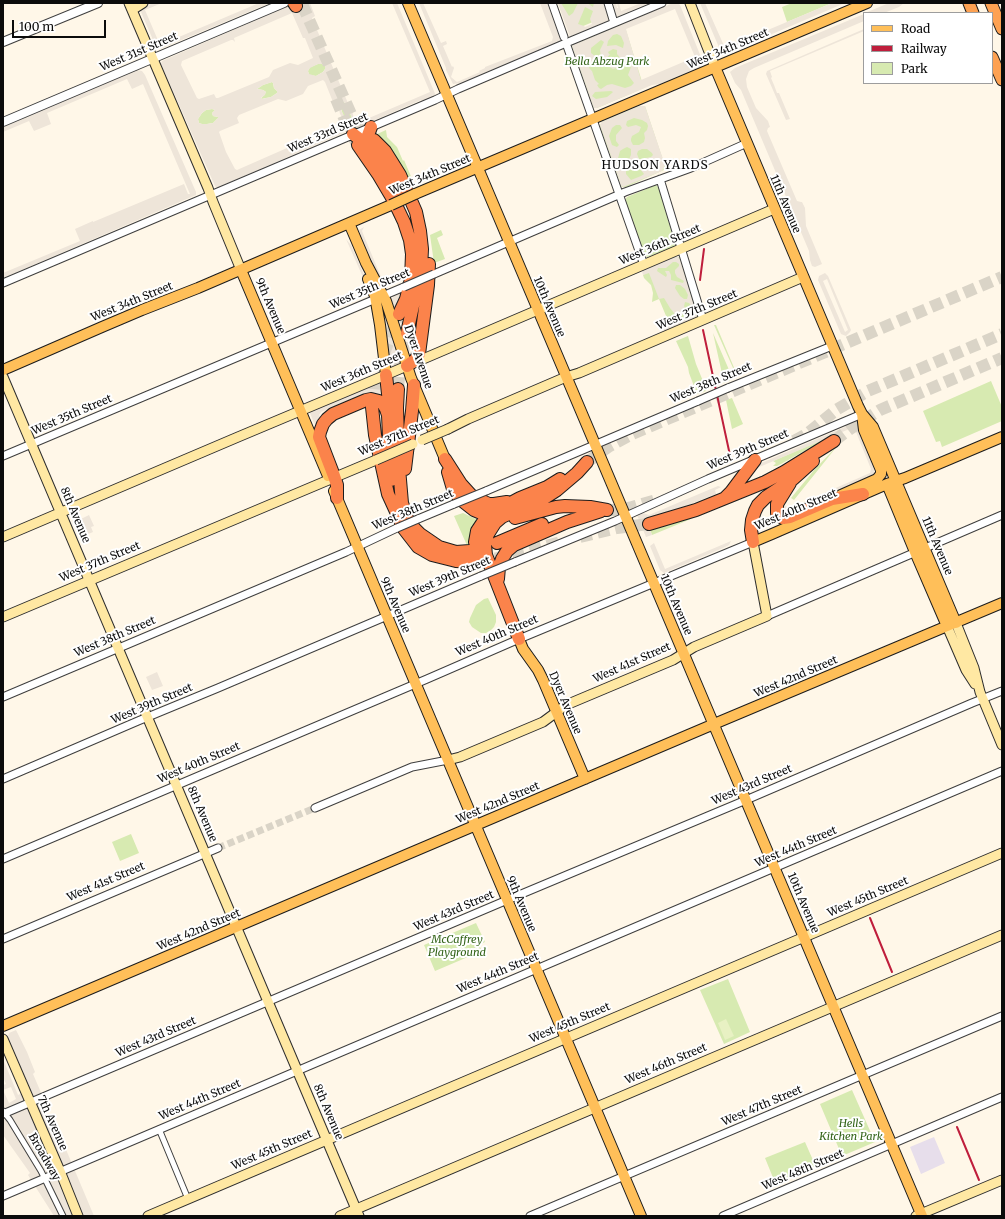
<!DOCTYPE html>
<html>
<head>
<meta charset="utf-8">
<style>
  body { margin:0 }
  #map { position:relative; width:1005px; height:1219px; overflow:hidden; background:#fff7e8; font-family:Merriweather,serif }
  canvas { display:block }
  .frame { position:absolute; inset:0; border:4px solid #0b0b0b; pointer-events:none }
  .legend { position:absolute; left:863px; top:12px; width:130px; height:72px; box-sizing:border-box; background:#fff; border:1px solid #9d9d9d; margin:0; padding:5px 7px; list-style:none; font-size:12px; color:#0b0b0b }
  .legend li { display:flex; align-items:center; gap:8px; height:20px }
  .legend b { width:20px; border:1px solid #9d9d9d }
  .scale { position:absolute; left:12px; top:20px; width:94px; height:18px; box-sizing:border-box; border:2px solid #0b0b0b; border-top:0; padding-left:5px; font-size:12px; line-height:14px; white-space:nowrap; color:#0b0b0b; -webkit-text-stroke:3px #fff; paint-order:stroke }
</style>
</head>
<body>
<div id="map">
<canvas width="1005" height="1219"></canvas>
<div class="frame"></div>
<ul class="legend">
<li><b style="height:5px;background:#ffbf59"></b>Road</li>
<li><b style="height:5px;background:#bf1e3c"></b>Railway</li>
<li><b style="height:11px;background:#d7eab1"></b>Park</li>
</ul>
<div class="scale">100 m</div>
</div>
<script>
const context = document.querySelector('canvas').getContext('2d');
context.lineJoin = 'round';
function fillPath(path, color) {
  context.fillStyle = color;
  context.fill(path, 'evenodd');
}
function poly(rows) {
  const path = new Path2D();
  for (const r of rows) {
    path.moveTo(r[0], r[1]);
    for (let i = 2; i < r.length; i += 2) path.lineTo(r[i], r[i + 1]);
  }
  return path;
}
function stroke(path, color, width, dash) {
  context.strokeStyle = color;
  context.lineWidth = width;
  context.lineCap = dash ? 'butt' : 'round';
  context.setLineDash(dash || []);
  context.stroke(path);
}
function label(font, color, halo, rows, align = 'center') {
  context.font = font + ' Merriweather,serif';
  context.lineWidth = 4;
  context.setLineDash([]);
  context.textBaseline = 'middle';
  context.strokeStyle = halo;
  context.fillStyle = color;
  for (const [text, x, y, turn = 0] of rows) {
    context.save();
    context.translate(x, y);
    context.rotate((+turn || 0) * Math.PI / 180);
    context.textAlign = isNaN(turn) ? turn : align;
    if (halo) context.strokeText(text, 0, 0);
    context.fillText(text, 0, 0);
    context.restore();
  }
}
fillPath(poly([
  [934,1137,945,1163,921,1174,910,1147]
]), '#e7deeb');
fillPath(poly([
  [558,3,605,3,607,16,569,32],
  [792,3,832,3,787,22,782,7],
  [624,24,644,88,597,108,594,108,572,45,576,43,578,43],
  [318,64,322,64,325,66,325,69,323,72,316,76,309,75,308,71,310,67],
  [272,82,273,83,274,88,277,91,277,93,271,97,261,99,266,92,263,90,257,89,263,85],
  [341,99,345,103,349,110,352,118,351,122,348,121,343,115,340,105,339,100],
  [640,106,645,106,666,169,626,187,622,187,600,126,602,122],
  [212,109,215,110,212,113,213,116,218,117,218,118,213,123,207,124,202,124,199,123,198,119,202,113,206,110],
  [386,130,387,137,397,147,403,161,404,160,413,181,409,182,375,135],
  [656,185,659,188,675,244,674,247,647,257,645,255,625,200,627,197],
  [441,230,443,235,437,238,445,259,434,263,430,235],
  [675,257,679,257,680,259,697,315,696,318,671,328,659,299,652,302,653,293,651,285,644,278,643,275],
  [714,325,716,325,738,377,737,377],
  [713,333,733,379,723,383,721,369],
  [688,336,696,364,705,386,706,391,697,394,689,373,688,367,676,341],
  [991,381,1002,407,1002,421,942,447,940,441,936,442,923,411],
  [732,398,743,424,732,429,726,400],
  [831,436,781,464,777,466,773,466,776,463,773,461],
  [838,445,794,500,791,498,815,469],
  [463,513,476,519,476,563,479,568,477,568,454,516],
  [690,516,691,519,652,535,649,527],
  [488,598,496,615,496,622,494,627,491,630,486,633,481,633,472,627,469,622,470,618,476,605,484,599],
  [131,834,139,853,120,861,112,842],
  [476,923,485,942,479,945,482,951,435,971,424,945],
  [728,979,750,1032,724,1044,700,990],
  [852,1090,875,1142,842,1156,820,1104],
  [805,1142,816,1167,776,1185,765,1158]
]), '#d7eab1');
fillPath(poly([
  [726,1019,734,1036,725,1040,718,1023]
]), '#e8f1c3');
fillPath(poly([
  [153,3,162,3,145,10,160,45,259,3,270,3,160,49,156,47,141,12,141,9,144,7],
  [304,3,310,3,315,16,312,18,350,108,352,108,352,110,355,124,430,92,392,3,397,3,436,96,423,102,421,100,361,126,358,129,350,132,345,132,217,188,215,186,161,64,162,61,288,6,291,6,293,7],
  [292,13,303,38,305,38,313,58,298,65,290,63,273,70,269,77,218,98,216,98,214,94,199,99,197,98,181,65,182,61,231,40,233,40,235,42,234,38],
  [318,64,322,64,325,66,325,69,323,72,316,76,309,74,308,71,310,68],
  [323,80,325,82,333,102,337,101,340,114,345,122,350,126,349,127,345,128,343,123,342,124,338,126,324,132,322,132,323,138,289,152,287,148,237,170,235,169,226,152,219,132,220,131,239,123,237,118,239,115,278,99,286,101,303,94,308,86],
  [272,82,273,83,274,88,277,91,277,93,271,97,262,99,261,98,265,95,266,92,263,90,257,89,263,85],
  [340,99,345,103,349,110,352,119,351,122,346,119,342,112,339,102],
  [212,109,215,110,212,113,213,116,218,117,218,118,213,123,207,124,202,124,199,123,198,119,202,113,206,110],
  [419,3,423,3,441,43,446,41,447,44,443,46,452,67,453,66,454,68,451,77,457,82,480,72,479,71,485,68,485,67,552,41,553,37,540,3,547,3,561,41,461,83,453,84,446,70,446,68],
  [558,3,561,3,569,16,573,13,578,3,587,3,593,7,594,3,605,3,610,20,570,37],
  [585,7,593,11,590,19,592,24,585,27,584,26,578,24],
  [613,3,616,3,617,8,618,8,617,3,619,3,621,11,641,3,649,3,616,17,613,8,614,5],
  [673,3,678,3,680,5,703,62,702,66,660,84,652,85,597,108,594,108,572,45,575,43,578,43],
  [675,9,695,57,641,80,626,29],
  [613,35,617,34,621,36,624,43,623,48,616,45,607,46,608,41],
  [601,40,604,42,600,50,601,57,596,57,591,53,591,48],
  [613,49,617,50,617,54,621,59,619,62,609,63,606,60,607,58,610,54,609,54,608,52],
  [595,62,603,63,613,69,618,67,624,63,628,62,630,64,631,67,628,75,634,83,631,86,625,88,612,84,607,85,601,89,599,88,597,85,599,84,595,80,592,71,589,68,590,65],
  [611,91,613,92,612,93,607,97,596,99,592,96,595,92],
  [700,3,705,3,725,48,832,3,845,3,725,54,721,52],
  [889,3,904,3,899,7,884,13,865,13],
  [864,14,864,21,754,68,749,71,746,79,747,87,756,108,768,121,770,127,768,128,767,131,797,201,801,202,802,202,805,208,806,226,822,264,815,267,812,266,810,260,809,251,741,90,735,83,730,72,735,68],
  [864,29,864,31,770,71,772,77,771,78,774,85,777,93,779,93,790,119,786,120,766,74,767,71],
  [137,70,142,71,145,75,196,192,196,195,3,278,3,273,80,241,75,229,93,221,93,222,184,184,188,194,190,194,143,84,132,89,127,79,47,113,51,124,34,131,29,121,3,132,3,127],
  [640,106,645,106,665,165,662,171,623,187,621,185,619,182,620,181,600,125,602,122],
  [634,118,642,120,647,123,648,126,647,130,644,133,645,138,644,142,639,145,633,145,631,141,631,139,632,136,639,132,641,127,636,125,628,127,626,125,627,121],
  [616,125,620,125,622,128,616,135,616,141,619,145,617,147,612,145,609,136,612,128],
  [627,147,631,149,631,155,628,161,623,162,618,165,617,162,620,151,623,149],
  [642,149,647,149,652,153,653,155,651,157,646,158,643,159,639,159,637,154,638,151],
  [635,162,644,174,641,176,631,180,626,174,626,171,622,171,622,170,630,166],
  [364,227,362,231,364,236,384,284,386,287,388,288,385,289,371,262,360,234,359,230],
  [346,239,351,245,372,293,370,297,367,300,354,305,353,303,369,296,370,293],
  [675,257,678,257,680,259,697,315,696,318,664,331,663,328,670,325,667,318,669,317,671,321,672,322,674,317,674,313,670,308,664,298,659,299,649,273,643,275,642,271],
  [673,262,676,262,679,264,679,266,675,270,675,273,677,277,684,281,683,283,671,280,671,275,669,271,665,271,667,275,666,277,657,271,658,268,666,268],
  [676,285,680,285,685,289,688,295,687,299,684,299,680,296,675,288],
  [685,302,689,303,692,307,692,313,689,316,681,320,678,320,677,318,678,316,684,314,686,311,684,306],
  [825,273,828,276,851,330,850,332,846,336,841,334,818,280,819,276],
  [827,279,848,330,845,332,823,281],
  [403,292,397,309,413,346,415,346,416,354,411,358,409,354,412,350,391,300,393,297],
  [381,302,398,361,396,365,391,367,389,367,380,303],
  [384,380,384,397,371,393,367,393,321,412,319,415,321,418,318,423,316,425,314,423,310,413,311,410],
  [854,423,856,425,875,468,874,474,872,477,786,513,782,513,783,504,788,508,790,508,870,473,871,469,854,427,757,468,752,468,752,467],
  [718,486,721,487,715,490,716,494,683,507,663,513,662,515,649,527,652,535,646,537,637,515,643,513,649,515],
  [89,515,94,526,91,527,93,532,86,535,79,520],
  [731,541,729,545,723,548,664,573,660,570,650,546,654,543,665,569],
  [157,672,163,686,152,690,146,677],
  [16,1030,27,1052,35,1072,33,1074,49,1111,45,1113,49,1123,54,1121,94,1216,54,1216,28,1175,30,1173,3,1135,3,1085,6,1084,3,1077,3,1059,18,1095,30,1089,8,1036,9,1033],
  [11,1087,16,1099,9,1103,3,1090]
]), '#eee5d9');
stroke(poly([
  [218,848,315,808]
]), '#dad4c7', 7, [7, 3.5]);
stroke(poly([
  [302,4,355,123,360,129,371,138],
  [336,99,348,127,357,144],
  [398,389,400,366,407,333],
  [372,407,374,387,380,364,397,319],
  [794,441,807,434,836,410,868,391,1002,334],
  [834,441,850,429,880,410,1002,358],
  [587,462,608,447,632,434,1002,277],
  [607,510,618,510,632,507,656,500],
  [580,537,617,528,649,524],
  [477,562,509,556,561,542]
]), '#dad4c7', 12, [12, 6]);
const pedestrian = poly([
  [3,1111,10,1120,41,1171,63,1216],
  [159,1129,188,1199]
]);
const minor = poly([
  [552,3,564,37],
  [608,3,614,23],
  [566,43,644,265],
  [660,179,703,320],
  [434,274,625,192,691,168,747,143],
  [3,283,435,100,458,89,566,43,662,3],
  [728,388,832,346],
  [3,456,404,287],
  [486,491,698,401],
  [418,519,454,504],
  [515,562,615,521,708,479,862,414],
  [767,616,1002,515],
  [3,697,346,552,397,528],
  [3,779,138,721,218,688,481,576],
  [315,808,412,767,448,760],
  [3,859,427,679,519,639,753,542],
  [3,939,218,848],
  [3,1114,519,895,746,800,972,703,1002,691],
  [3,1196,1002,771],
  [530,1216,1002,1016],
  [723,1216,1002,1097]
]);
const tertiary = poly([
  [3,42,98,3],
  [3,122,284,3]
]);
const secondary = poly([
  [129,3,208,188,213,202,241,270],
  [690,3,715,67],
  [132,10,143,3],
  [3,377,359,1216],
  [448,429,468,419,566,377,579,373,803,277],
  [3,537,238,437,381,377,774,209],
  [3,617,376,460],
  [956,623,974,668,980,692,1002,745],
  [947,626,966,670,975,684],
  [448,760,460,757,543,722,566,705,673,660,694,647,767,616,753,542],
  [3,1039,60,1171,78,1216],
  [148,1216,1002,853],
  [340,1216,1002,935],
  [916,1216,1002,1180]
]);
const primary = poly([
  [408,3,922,1216],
  [715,67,858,406,862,414,873,427,956,623],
  [415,194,867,3],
  [349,223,366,263,386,301,411,378,445,459],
  [241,270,328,476],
  [368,279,375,296,380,325,386,375],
  [3,370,102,327,142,310,198,288,391,205],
  [887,484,915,552,947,626],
  [334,491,641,1216],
  [841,495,877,479,881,474,881,470,864,430,862,414],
  [753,542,772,534,887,484,905,478,1002,437],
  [519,639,523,649,538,670,543,680,585,779],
  [3,1026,714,724,1002,603]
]);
const trunk = poly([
  [969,3,973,13],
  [991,3,1002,29],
  [992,57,1002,80]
]);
const motorway = poly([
  [294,3,296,6],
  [371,127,367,138,369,143,401,192],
  [353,134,362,141,368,149],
  [374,140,385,151,400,175,416,212,420,231,422,249,421,270,407,333],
  [358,145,378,174,394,201,404,222,410,240,412,254,411,279,406,299,399,314],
  [407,366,415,360,419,354,428,285,429,264],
  [386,375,389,403,388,415,391,480],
  [398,389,397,408,399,468,402,503,407,518,412,526,420,534,439,547,456,552,470,551],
  [372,407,375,435,388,494,404,529,418,547,432,555,456,561,474,562],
  [445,459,461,484,471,495,478,499,489,504,494,504,507,502],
  [405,469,412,411,414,385],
  [448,472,453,489,460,499,474,510,481,513,492,513],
  [790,483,777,504,777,513,778,515,783,518,790,517,832,499,863,494],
  [337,498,337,485,334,476,319,437,320,432,323,424,327,419,333,414,366,400,371,399,379,401,383,404,386,409,388,415],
  [725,498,731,492,755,460],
  [515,518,556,507,565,506,590,507,607,510],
  [649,524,696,510,765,482,784,472,834,441],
  [753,542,751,530,752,520,755,511,758,505,766,497,793,479,813,461],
  [497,543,542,524],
  [483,560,480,556,475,542,477,531,485,519,492,513,520,498,547,487,560,479],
  [498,579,499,567,502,559,507,551,514,545,567,522,601,511],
  [519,639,486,555,485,545,488,534,495,523,502,517,513,512,543,499,557,490,577,473,587,462]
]);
stroke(pedestrian, '#3e3e3e', 7);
stroke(minor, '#3e3e3e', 9);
stroke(tertiary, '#3e3e3e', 10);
stroke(secondary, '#2d2d2d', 11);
stroke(primary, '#1c1c1c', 12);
stroke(trunk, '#1c1c1c', 13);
stroke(motorway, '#1c1c1c', 14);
stroke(pedestrian, '#fff', 5);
stroke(minor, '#fff', 7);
stroke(tertiary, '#fff', 8);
stroke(secondary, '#ffe8a3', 9);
stroke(primary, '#ffbf59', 10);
stroke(trunk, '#fda152', 11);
stroke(motorway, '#fb834b', 12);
stroke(poly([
  [700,280,704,249],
  [703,330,731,460],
  [870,918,892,972],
  [957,1127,979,1180]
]), '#bf1e3c', 2);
const minorBridge = poly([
  [404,287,434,274],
  [698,401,728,388],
  [454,504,486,491],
  [397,528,418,519],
  [481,576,515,562]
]);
const secondaryBridge = poly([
  [422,440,448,429],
  [376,460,413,444]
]);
const primaryBridge = poly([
  [391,205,415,194]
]);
stroke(minorBridge, '#3e3e3e', 9, []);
stroke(secondaryBridge, '#2d2d2d', 11, []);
stroke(primaryBridge, '#1c1c1c', 12, []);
stroke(minorBridge, '#fff', 7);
stroke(secondaryBridge, '#ffe8a3', 9);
stroke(primaryBridge, '#ffbf59', 10);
label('11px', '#0b0b0b', '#fff', [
  ["West 34th Street",728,49,-23],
  ["West 31st Street",139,52,-23],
  ["West 33rd Street",328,133,-23],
  ["West 34th Street",430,175,-23],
  ["11th Avenue",785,204,67],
  ["West 36th Street",660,245,-23],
  ["West 35th Street",370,289,-23],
  ["West 34th Street",132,302,-22],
  ["9th Avenue",270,306,67],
  ["10th Avenue",549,307,67],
  ["West 37th Street",697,310,-23],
  ["Dyer Avenue",418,357,71],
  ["West 36th Street",362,372,-23],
  ["West 38th Street",711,383,-23],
  ["West 35th Street",72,415,-23],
  ["West 37th Street",399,436,-23],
  ["West 39th Street",748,450,-23],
  ["West 38th Street",413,510,-23],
  ["West 40th Street",796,510,-23],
  ["8th Avenue",75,515,67],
  ["11th Avenue",937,546,67],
  ["West 37th Street",100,562,-23],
  ["West 39th Street",450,577,-23],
  ["9th Avenue",395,605,67],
  ["10th Avenue",676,605,67],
  ["West 40th Street",497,636,-23],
  ["West 38th Street",115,637,-23],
  ["West 41st Street",632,663,-24],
  ["West 42nd Street",796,677,-23],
  ["Dyer Avenue",565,703,67],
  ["West 39th Street",152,704,-23],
  ["West 40th Street",199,763,-23],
  ["West 43rd Street",752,785,-23],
  ["West 42nd Street",498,803,-23],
  ["8th Avenue",202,814,67],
  ["West 44th Street",796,847,-23],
  ["West 41st Street",106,882,-23],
  ["West 45th Street",868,897,-23],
  ["10th Avenue",803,903,67],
  ["9th Avenue",521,904,67],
  ["West 43rd Street",454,911,-23],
  ["West 42nd Street",199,930,-23],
  ["West 44th Street",498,973,-23],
  ["West 45th Street",570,1023,-23],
  ["West 43rd Street",156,1037,-23],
  ["West 46th Street",666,1064,-23],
  ["West 44th Street",200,1100,-23],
  ["West 47th Street",762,1106,-23],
  ["8th Avenue",328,1112,67],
  ["7th Avenue",52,1123,66],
  ["West 45th Street",272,1150,-23],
  ["Broadway",44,1157,60],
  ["West 48th Street",803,1170,-23]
]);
label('italic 11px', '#336419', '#fff', [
  ["Bella Abzug Park",607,62],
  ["McCaffrey",457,940],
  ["Playground",457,953],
  ["Hells",851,1124],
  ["Kitchen Park",851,1137]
]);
context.letterSpacing = '1px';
label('12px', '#0b0b0b', '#fff', [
  ["HUDSON YARDS",655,166]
]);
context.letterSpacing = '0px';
</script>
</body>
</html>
